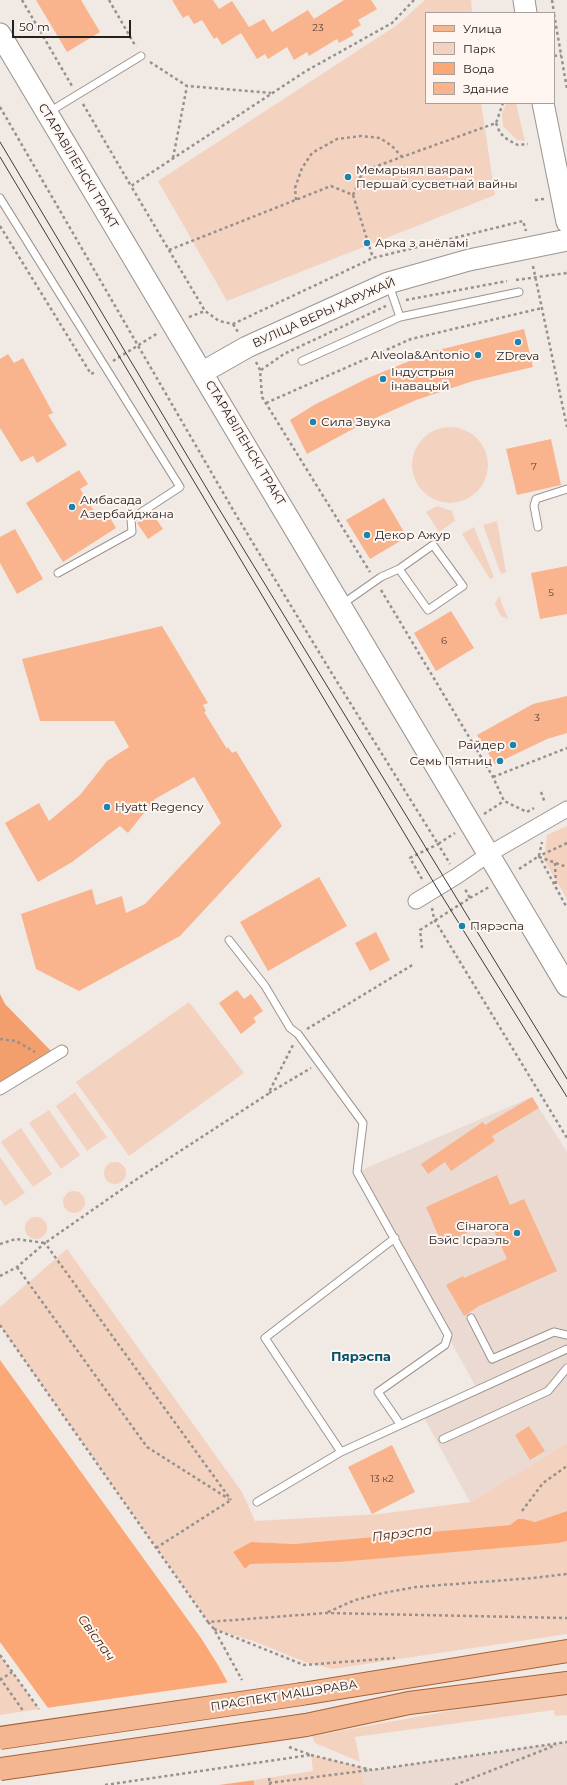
<!DOCTYPE html>
<html>
<head>
<meta charset="utf-8">
<style>
  body { margin:0 }
  #map { position:relative; width:567px; height:1785px; overflow:hidden; background:#f1e9e4; font-family:Montserrat,sans-serif }
  canvas { display:block }
  .legend { position:absolute; left:425px; top:12px; width:130px; height:92px; box-sizing:border-box; background:#fff6f2; border:1px solid #a7a09e; margin:0; padding:5px 7px; list-style:none; font-size:12px; color:#23201f }
  .legend li { display:flex; align-items:center; gap:8px; height:20px }
  .legend b { width:20px; border:1px solid #a7a09e }
  .scale { position:absolute; left:12px; top:20px; width:119px; height:18px; box-sizing:border-box; border:2px solid #23201f; border-top:0; padding-left:5px; font-size:12px; line-height:14px; white-space:nowrap; color:#23201f; -webkit-text-stroke:3px #fff6f2; paint-order:stroke }
</style>
</head>
<body>
<div id="map">
<canvas width="567" height="1785"></canvas>
<ul class="legend">
<li><b style="height:5px;background:#f4b690"></b>Улица</li>
<li><b style="height:11px;background:#f4d2c0"></b>Парк</li>
<li><b style="height:11px;background:#fca776"></b>Вода</li>
<li><b style="height:11px;background:#f9b48d"></b>Здание</li>
</ul>
<div class="scale">50 m</div>
</div>
<script>
const context = document.querySelector('canvas').getContext('2d');
context.lineJoin = 'round';
function fillPath(path, color) {
  context.fillStyle = color;
  context.fill(path, 'evenodd');
}
function poly(rows) {
  const path = new Path2D();
  for (const r of rows) {
    if (r.length === 3) {
      path.moveTo(r[0] + r[2], r[1]);
      path.arc(r[0], r[1], r[2], 0, 2 * Math.PI);
      continue;
    }
    path.moveTo(r[0], r[1]);
    for (let i = 2; i < r.length; i += 2) path.lineTo(r[i], r[i + 1]);
  }
  return path;
}
function stroke(path, color, width, dash) {
  context.strokeStyle = color;
  context.lineWidth = width;
  context.lineCap = dash ? 'butt' : 'round';
  context.setLineDash(dash || []);
  context.stroke(path);
}
function label(font, color, halo, rows, align = 'center') {
  context.font = font + ' Montserrat,sans-serif';
  context.lineWidth = 4;
  context.setLineDash([]);
  context.textBaseline = 'middle';
  context.strokeStyle = halo;
  context.fillStyle = color;
  for (const [text, x, y, turn = 0] of rows) {
    context.save();
    context.translate(x, y);
    context.rotate((+turn || 0) * Math.PI / 180);
    context.textAlign = isNaN(turn) ? turn : align;
    if (halo) context.strokeText(text, 0, 0);
    context.fillText(text, 0, 0);
    context.restore();
  }
}
fillPath(poly([
  [532,1097,567,1152,567,1443,470,1502,422,1414,477,1389,357,1172],
  [567,1742,567,1785,365,1785,361,1767,372,1770]
]), '#eadad1');
fillPath(poly([
  [425,0,471,0,472,13,426,13,426,103,481,103,495,195,227,301,158,181,397,25],
  [506,103,516,103,525,141,517,140,503,126,502,114],
  [450,465,38],
  [437,506,452,511,455,521,439,532,426,512],
  [497,521,506,572,501,574,483,525],
  [474,527,494,577,490,579,462,534],
  [499,596,508,619,501,616,498,611,495,604],
  [567,826,567,899,544,860,547,835],
  [189,1002,244,1073,129,1156,76,1082],
  [75,1092,107,1137,87,1151,56,1106],
  [49,1110,80,1155,61,1169,29,1123],
  [21,1128,52,1174,33,1187,1,1142],
  [0,1157,25,1193,5,1206,0,1199],
  [115,1173,11],
  [74,1202,11],
  [36,1228,11],
  [67,1249,242,1492,255,1521,380,1514,470,1502,567,1443,567,1511,535,1522,524,1519,510,1525,294,1544,251,1542,233,1552,245,1569,250,1564,339,1562,567,1541,567,1634,332,1669,305,1662,253,1641,214,1629,0,1325,0,1307],
  [0,1655,12,1672,39,1709,0,1715],
  [548,1693,567,1695,567,1715,555,1716,554,1710,355,1737,360,1762,315,1743,312,1736],
  [311,1755,361,1767,365,1785,254,1785,254,1780,313,1771]
]), '#f4d2c0');
fillPath(poly([
  [0,994,5,1004,52,1052,0,1089]
]), '#f39e6d');
fillPath(poly([
  [0,1360,201,1638,218,1665,234,1694,252,1760,254,1785,87,1785,84,1770,56,1719,0,1642],
  [567,1511,567,1541,558,1543,339,1562,250,1564,245,1569,233,1552,251,1542,294,1544,510,1525,518,1519,524,1519,535,1522]
]), '#fca776');
fillPath(poly([
  [230,1682,241,1707,250,1735,256,1780,219,1785,85,1785,82,1771,68,1741,46,1708]
]), '#f1e9e4');
fillPath(poly([
  [36,0,81,0,100,32,67,52],
  [172,0,213,0,219,9,232,1,249,27,264,19,272,32,308,10,314,19,344,0,371,0,377,9,358,20,361,25,351,31,354,35,339,43,337,39,309,56,307,52,294,60,287,47,268,59,265,54,257,59,241,33,222,45,217,37,214,39,202,20,194,24,188,15,183,18],
  [524,329,533,367,473,381,416,400,362,424,307,454,290,420,314,405,368,378,434,351],
  [8,354,14,363,23,358,53,413,48,415,67,445,37,463,33,456,21,462,0,428,0,359],
  [551,439,561,485,517,495,506,449],
  [79,470,88,484,80,489,100,520,108,514,116,528,63,562,26,503],
  [384,498,407,537,370,559,346,520],
  [152,513,163,529,148,539,137,523],
  [15,529,43,579,17,594,0,563,0,537],
  [567,566,567,614,540,619,531,573],
  [451,611,474,648,436,671,414,633],
  [162,626,208,703,203,705,206,711,204,712,227,749,228,747,232,753,236,751,282,826,180,936,79,991,36,969,21,914,92,889,96,905,122,896,126,913,145,904,221,823,194,777,155,799,128,833,120,826,72,862,38,882,5,823,39,803,49,821,80,795,107,761,129,747,114,721,40,721,22,659],
  [567,696,567,733,547,739,495,764,477,735,533,704],
  [319,877,347,926,268,971,240,922],
  [376,932,390,960,370,971,355,943],
  [237,990,244,999,251,994,263,1011,253,1018,256,1022,241,1034,219,1003],
  [532,1097,539,1108,492,1136,495,1141,451,1171,445,1162,428,1174,421,1164,483,1122,485,1125],
  [497,1175,510,1205,524,1199,557,1271,479,1306,464,1316,446,1285,463,1276,464,1278,507,1259,490,1222,442,1244,426,1207],
  [529,1426,545,1451,530,1460,515,1435],
  [392,1445,415,1492,372,1514,348,1467]
]), '#f9b48d');
const service = poly([
  [49,112,141,56],
  [0,198,180,487,131,519,132,532,58,573],
  [389,285,400,317],
  [302,361,400,317,519,292],
  [538,527,534,506,536,499,567,489],
  [341,605,381,577,399,569,433,545,463,586,428,610,399,569],
  [229,940,265,986,290,1028,298,1034,363,1123,357,1172,448,1335,445,1345,378,1392,400,1424],
  [471,1318,492,1359,554,1332,567,1335],
  [443,1439,548,1391,567,1368],
  [341,1452,265,1338,395,1238],
  [257,1502,341,1452,567,1349]
]);
const pedestrian = poly([
  [0,1089,62,1051]
]);
const minor = poly([
  [416,901,457,876,489,854,567,809]
]);
const secondary = poly([
  [524,0,526,13],
  [0,34,567,986],
  [543,103,567,222],
  [203,372,247,347,388,283,469,260,567,240]
]);
const primary = poly([
  [302,1694,567,1651],
  [306,1725,409,1703,567,1683]
]);
stroke(service, '#9c9490', 9);
stroke(pedestrian, '#9c9490', 13);
stroke(minor, '#9c9490', 17);
stroke(secondary, '#9c9490', 23);
stroke(primary, '#a66238', 24);
stroke(poly([
  [22,0,72,86],
  [109,0,136,47],
  [414,0,392,23,306,71,131,186,205,311,219,321,233,324,373,258,523,221,526,231],
  [552,0,554,13],
  [554,14,567,89],
  [554,56,561,55],
  [150,62,187,86,271,93],
  [83,104,131,186],
  [0,107,236,515,331,672,438,844,455,833],
  [496,123,500,133,508,140,518,145,528,144],
  [173,158,187,86],
  [353,195,373,258],
  [296,200,295,188,302,168,312,153,337,139,361,136,380,138,392,146,402,157],
  [535,200,544,199],
  [0,226,91,374,95,372],
  [169,250,331,186,353,195,363,171,496,123,503,103],
  [533,266,567,427],
  [516,280,567,273],
  [406,300,507,281],
  [189,317,205,311],
  [233,324,238,332],
  [113,361,158,333],
  [256,362,260,370,262,397,370,572],
  [261,370,284,354,386,306],
  [266,403,411,339,542,308],
  [381,590,493,777,504,801,527,812,534,808],
  [493,777,567,748],
  [541,792,545,803],
  [484,814,504,801],
  [567,843,539,856,567,908],
  [539,857,567,867],
  [555,863,556,889],
  [519,869,539,856,542,842],
  [422,879,410,858,438,844,450,864],
  [470,898,489,887],
  [432,908,434,919,567,1138],
  [422,948,420,930,470,898,465,889],
  [307,1029,414,964],
  [0,1039,16,1041,35,1052],
  [269,1093,311,1068],
  [0,1244,16,1239,45,1243,134,1181,268,1094,293,1045],
  [17,1267,147,1447,229,1499],
  [0,1276,17,1267,45,1243,231,1500],
  [0,1325,208,1622,326,1613,567,1618],
  [522,1511,543,1483,567,1466],
  [156,1548,231,1500],
  [328,1612,355,1600,383,1593,416,1587,533,1578,567,1574],
  [208,1622,214,1629,242,1680],
  [214,1629,304,1665,395,1658],
  [0,1655,39,1709],
  [0,1678,24,1712],
  [0,1680,12,1672],
  [311,1755,372,1770,567,1742],
  [269,1778,270,1785],
  [269,1783,370,1770],
  [455,1785,556,1745]
]), '#97918e', 2.5, [3, 3]);
stroke(service, '#fff', 7);
stroke(pedestrian, '#fff', 11);
stroke(minor, '#fff', 15);
stroke(secondary, '#fff', 21);
stroke(primary, '#f4b690', 22);
stroke(poly([
  [0,142,216,504,567,1079],
  [0,157,437,888,567,1097]
]), '#3e3a38', 1);
const primaryBridge = poly([
  [0,1738,302,1694],
  [0,1769,306,1725]
]);
stroke(primaryBridge, '#a66238', 24, []);
stroke(poly([
  [289,1747,311,1755],
  [105,1785,310,1755]
]), '#97918e', 2.5, [3, 3]);
stroke(primaryBridge, '#f4b690', 22);
for (const [x, y, r, color] of [
  [348,177,4,"#1b84ad"],
  [367,243,4,"#1b84ad"],
  [518,342,4,"#1b84ad"],
  [478,355,4,"#1b84ad"],
  [383,379,4,"#1b84ad"],
  [313,422,4,"#1b84ad"],
  [72,507,4,"#1b84ad"],
  [367,535,4,"#1b84ad"],
  [513,745,4,"#1b84ad"],
  [500,761,4,"#1b84ad"],
  [107,807,4,"#1b84ad"],
  [462,926,4,"#1b84ad"],
  [517,1233,4,"#1b84ad"]
]) {
  const dot = new Path2D();
  dot.arc(x, y, r, 0, 2 * Math.PI);
  context.fillStyle = color;
  context.fill(dot);
  stroke(dot, '#fff6f2', 1.5);
}
label('10px', '#58453a', null, [
  ["23",318,28],
  ["7",534,467],
  ["5",551,593],
  ["6",444,641],
  ["3",537,718],
  ["13 к2",382,1479]
]);
label('12px', '#23201f', '#fff6f2', [
  ["СТАРАВІЛЕНСКІ ТРАКТ",78,166,59],
  ["ВУЛІЦА ВЕРЫ ХАРУЖАЙ",324,313,-24],
  ["СТАРАВІЛЕНСКІ ТРАКТ",245,443,59],
  ["ПРАСПЕКТ МАШЭРАВА",284,1696,-9]
]);
label('12px', '#23201f', '#fff6f2', [
  ["Мемарыял ваярам",356,170],
  ["Першай сусветнай вайны",356,184],
  ["Арка з анёламі",375,243],
  ["Alveola&Antonio",470,355,"right"],
  ["ZDreva",518,356,"center"],
  ["Індустрыя",391,372],
  ["інавацый",391,386],
  ["Сила Звука",321,422],
  ["Амбасада",80,500],
  ["Азербайджана",80,514],
  ["Декор Ажур",375,535],
  ["Райдер",505,745,"right"],
  ["Семь Пятниц",492,761,"right"],
  ["Hyatt Regency",115,807],
  ["Пярэспа",470,926],
  ["Сінагога",509,1226,"right"],
  ["Бэйс Ісраэль",509,1240,"right"]
], 'left');
label('bold 13px', '#04526d', '#fff6f2', [
  ["Пярэспа",361,1357]
]);
label('italic 13px', '#472511', '#fff6f2', [
  ["Пярэспа",402,1534,-7],
  ["Свіслач",96,1638,54]
]);
</script>
</body>
</html>
